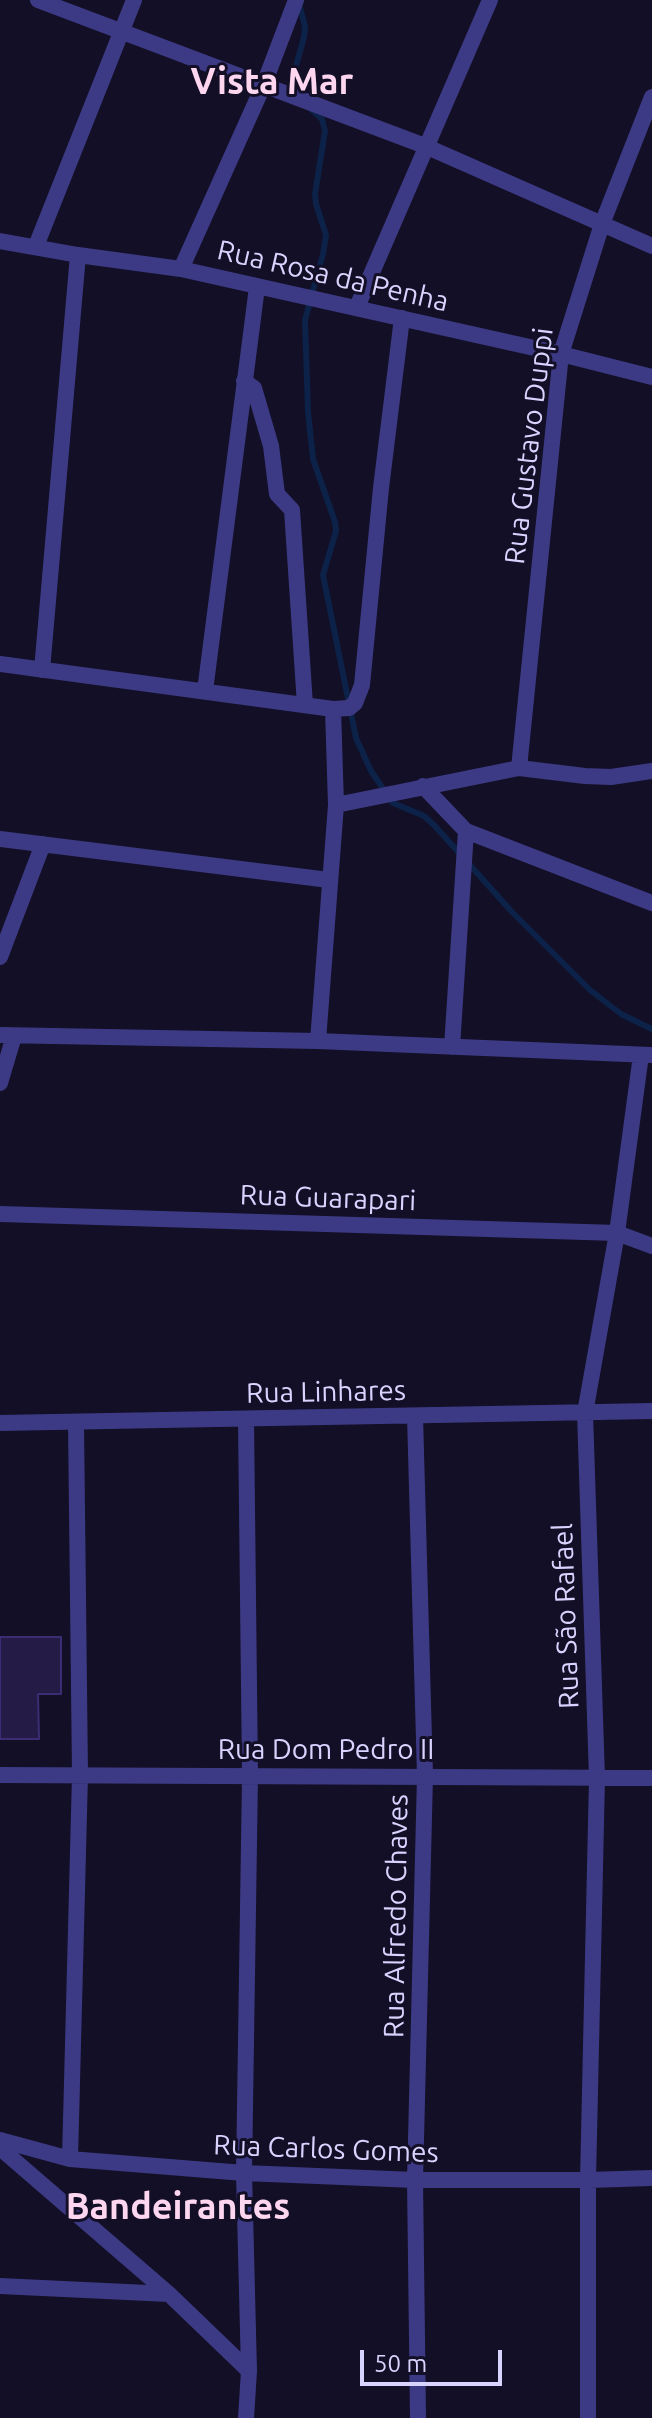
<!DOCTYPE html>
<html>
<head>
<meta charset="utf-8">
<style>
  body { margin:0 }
  #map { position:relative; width:652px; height:2418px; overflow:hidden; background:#130f26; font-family:Ubuntu,sans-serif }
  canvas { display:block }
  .scale { position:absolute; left:360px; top:2350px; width:142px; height:36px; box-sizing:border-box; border:4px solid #d9d4ff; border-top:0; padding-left:10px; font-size:24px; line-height:28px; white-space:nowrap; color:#d9d4ff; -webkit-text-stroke:6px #130f26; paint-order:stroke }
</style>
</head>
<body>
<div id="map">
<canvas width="652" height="2418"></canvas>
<div class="scale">50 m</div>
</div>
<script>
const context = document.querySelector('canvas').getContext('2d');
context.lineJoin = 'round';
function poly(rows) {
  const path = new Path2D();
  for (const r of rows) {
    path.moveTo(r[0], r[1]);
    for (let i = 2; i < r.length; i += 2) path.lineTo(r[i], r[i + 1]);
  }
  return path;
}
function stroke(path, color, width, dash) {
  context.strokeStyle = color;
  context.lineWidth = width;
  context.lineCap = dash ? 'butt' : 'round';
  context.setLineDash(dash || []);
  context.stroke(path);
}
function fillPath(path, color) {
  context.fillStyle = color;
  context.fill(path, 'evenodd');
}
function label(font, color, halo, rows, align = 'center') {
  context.font = font + ' Ubuntu,sans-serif';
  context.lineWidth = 6;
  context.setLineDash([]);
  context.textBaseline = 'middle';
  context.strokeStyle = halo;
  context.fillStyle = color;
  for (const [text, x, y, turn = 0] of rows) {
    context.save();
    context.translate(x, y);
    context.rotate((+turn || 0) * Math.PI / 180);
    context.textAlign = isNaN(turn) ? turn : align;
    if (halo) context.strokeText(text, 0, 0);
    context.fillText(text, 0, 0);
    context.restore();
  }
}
stroke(poly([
  [299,4,305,26,304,37,296,66,295,81,300,94],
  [311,109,322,119,325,131,315,194,316,204,326,235,323,254,305,320,308,412,313,459,335,522,336,531,323,575,356,738,371,771,393,803,424,816,434,825,512,912,590,990,621,1014,652,1029]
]), '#0c2248', 6);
const building = poly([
  [0,1637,61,1637,61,1694,38,1694,39,1739,0,1739,0,1637]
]);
fillPath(building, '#241b47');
stroke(building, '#3b2d73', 2);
stroke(poly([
  [38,0,425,146,652,246],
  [0,241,78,255,181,269,561,354,652,377],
  [36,246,134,0],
  [181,269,264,84,296,0],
  [357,307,490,0],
  [244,381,254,388,271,446,277,494,292,510,305,705],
  [0,664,333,709,349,708,355,703,362,685,381,488,402,318],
  [42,670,78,255],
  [205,691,257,287],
  [519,768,561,354,602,224,652,97],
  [423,786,466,831,452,1047],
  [336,805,519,768,585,776,611,777,652,771],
  [466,831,652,903],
  [0,839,329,880],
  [0,957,43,844],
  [0,1035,318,1041,650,1055],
  [318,1041,336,805,333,709],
  [0,1083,14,1036],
  [0,1214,617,1233,652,1246],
  [415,1416,425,1776,415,2180,418,2418],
  [0,1423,652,1411],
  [0,1775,652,1778],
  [0,2140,70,2159,244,2173,415,2180,588,2180,652,2178],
  [0,2148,169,2294,249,2371],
  [70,2159,80,1775,76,1423],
  [0,2286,169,2294],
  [246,2418,249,2371,244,2173,250,1776,246,1419],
  [588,2418,588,2180,597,1778,585,1413,617,1233,641,1055]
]), '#3d3a85', 16);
label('28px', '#d9d4ff', '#130f26', [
  ["Rua Rosa da Penha",333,276,13],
  ["Rua Gustavo Duppi",529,446,-83],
  ["Rua Guarapari",328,1198,2],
  ["Rua Linhares",326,1392,-1],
  ["Rua São Rafael",566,1616,-92],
  ["Rua Dom Pedro II",326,1750],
  ["Rua Alfredo Chaves",396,1916,-89],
  ["Rua Carlos Gomes",326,2149,2]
]);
label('bold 36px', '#ffd6f0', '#130f26', [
  ["Vista Mar",272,82],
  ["Bandeirantes",178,2207]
]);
</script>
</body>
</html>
